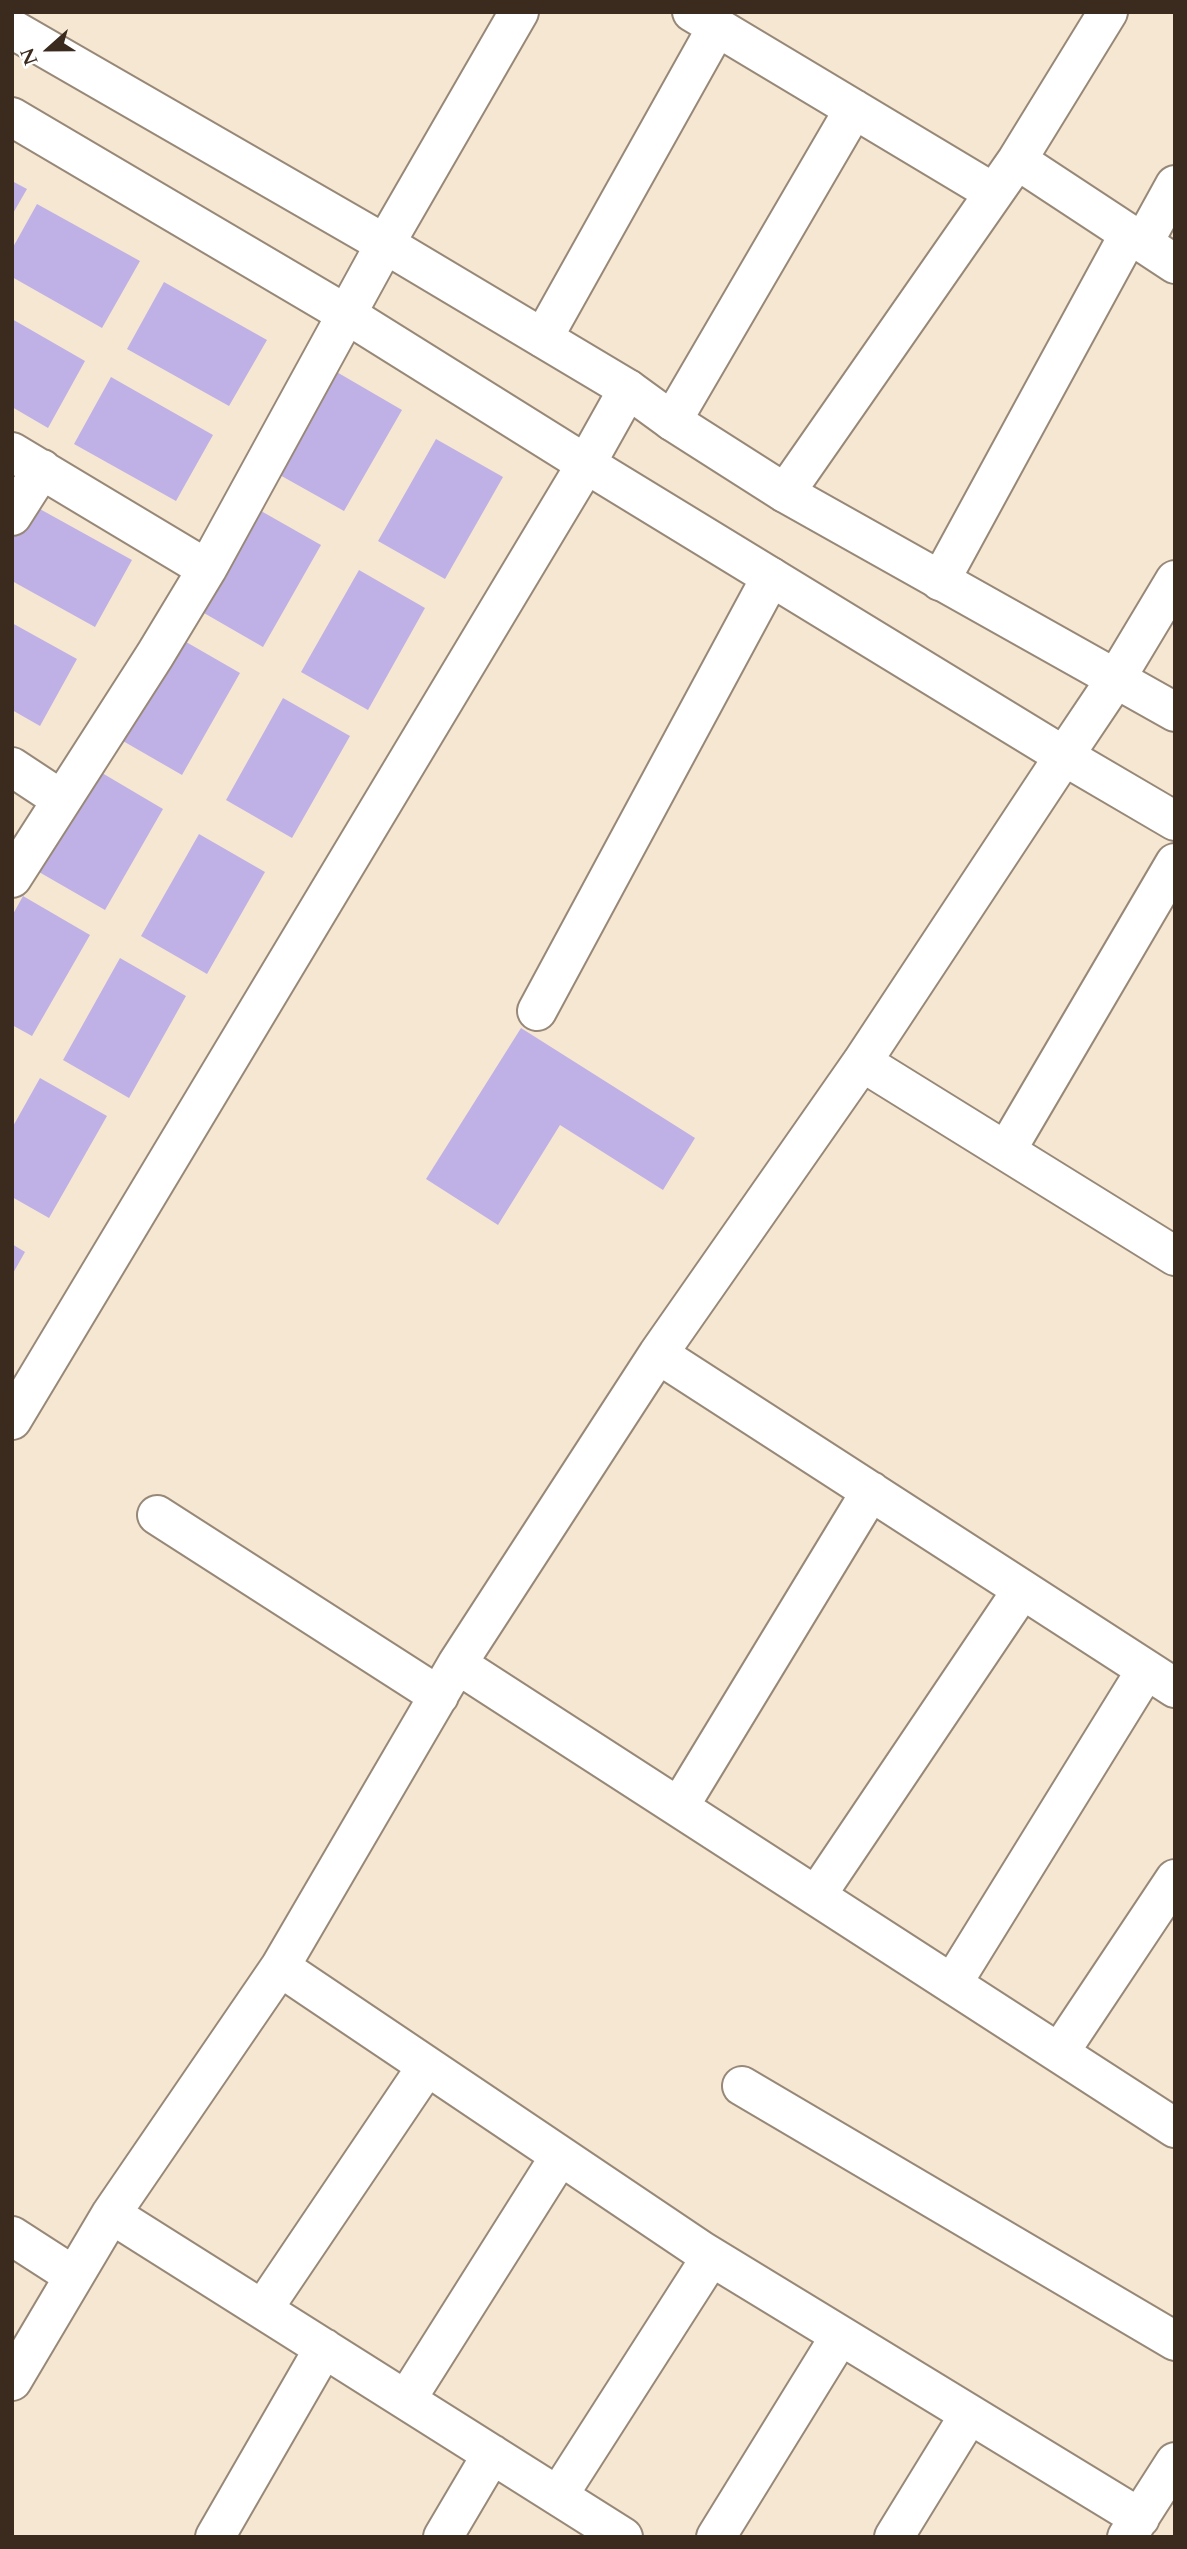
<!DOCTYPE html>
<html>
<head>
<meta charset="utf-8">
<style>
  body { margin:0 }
  #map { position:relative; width:1187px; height:2549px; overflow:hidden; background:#f6e7d3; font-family:Cardo,serif }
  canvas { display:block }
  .frame { position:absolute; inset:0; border:14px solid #3b2a1e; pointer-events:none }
  .north { position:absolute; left:14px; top:14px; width:70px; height:70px; -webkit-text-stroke:5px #fff; paint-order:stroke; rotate:249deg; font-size:19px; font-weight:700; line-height:28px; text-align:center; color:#3b2a1e }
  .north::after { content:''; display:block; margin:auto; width:24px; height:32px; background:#3b2a1e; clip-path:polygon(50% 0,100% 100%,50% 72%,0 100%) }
</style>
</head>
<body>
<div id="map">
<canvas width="1187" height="2549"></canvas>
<div class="frame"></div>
<div class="north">N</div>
</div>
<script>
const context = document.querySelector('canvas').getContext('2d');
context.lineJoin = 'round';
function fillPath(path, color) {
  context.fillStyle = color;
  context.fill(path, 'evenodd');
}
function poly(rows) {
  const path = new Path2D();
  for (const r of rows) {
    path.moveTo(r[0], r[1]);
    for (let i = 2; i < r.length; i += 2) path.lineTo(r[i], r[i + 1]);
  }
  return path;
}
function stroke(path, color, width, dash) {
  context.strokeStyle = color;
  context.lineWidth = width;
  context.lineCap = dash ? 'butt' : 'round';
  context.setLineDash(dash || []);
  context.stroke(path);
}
fillPath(poly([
  [12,181,27,189,12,215],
  [37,204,140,261,102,328,12,277,12,249],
  [164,282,267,340,229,406,127,349],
  [12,319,85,361,48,428,12,407],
  [335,371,402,410,344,511,278,474],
  [111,377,213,435,176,501,74,444],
  [436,439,503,477,445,579,378,541],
  [29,503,132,560,95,627,12,581,12,534],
  [254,507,321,545,263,647,197,609],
  [359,570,425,608,368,710,301,672],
  [12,623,77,659,40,726,12,710],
  [174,635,240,673,182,775,116,737],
  [283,698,350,736,292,838,226,800],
  [97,770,163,809,105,910,39,872],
  [199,834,265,872,207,974,141,936],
  [23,896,90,935,32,1036,12,1025,12,916],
  [120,958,186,996,129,1098,63,1060],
  [521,1028,695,1138,663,1190,560,1125,498,1225,426,1179],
  [40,1078,107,1116,49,1218,12,1197,12,1128],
  [12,1244,25,1252,12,1275]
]), '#bfb1e5');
const street = poly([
  [692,12,994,193],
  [1108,12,1017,160,1175,264],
  [1143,243,1175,185],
  [543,338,717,27],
  [672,421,854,109],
  [12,452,207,569],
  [785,493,1017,160],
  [12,516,42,469],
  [940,581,1129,234],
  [12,767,62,800],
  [12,878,155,655,207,569,385,244,519,12],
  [537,1011,771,577],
  [862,1062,1175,1256],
  [1006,1151,1175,863],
  [658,1354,1175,1688],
  [12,1420,586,464,628,389],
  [157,1515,439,1696],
  [457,1664,1175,2128],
  [679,1807,871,1491],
  [816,1896,1022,1590],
  [280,1967,702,2251,1140,2518],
  [952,1984,1146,1670],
  [1059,2053,1175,1879],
  [742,2086,1175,2341],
  [111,2214,623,2537],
  [12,2236,74,2276],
  [263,2309,427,2066],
  [12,2381,111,2214,280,1967,457,1664,658,1354,862,1062,1064,756,1115,680,1175,580],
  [406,2400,560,2156],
  [558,2496,711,2257],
  [215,2537,324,2348],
  [443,2537,492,2454],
  [716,2537,840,2336],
  [894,2537,969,2415],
  [1127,2537,1175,2462]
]);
const secondary = poly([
  [12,29,385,244,628,389,672,421,785,493,1175,712],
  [12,117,346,314,586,464,1064,756,1175,821]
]);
stroke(street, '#988878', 42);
stroke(secondary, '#988878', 42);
stroke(street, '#fff', 38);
stroke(secondary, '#fff', 38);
</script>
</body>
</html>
